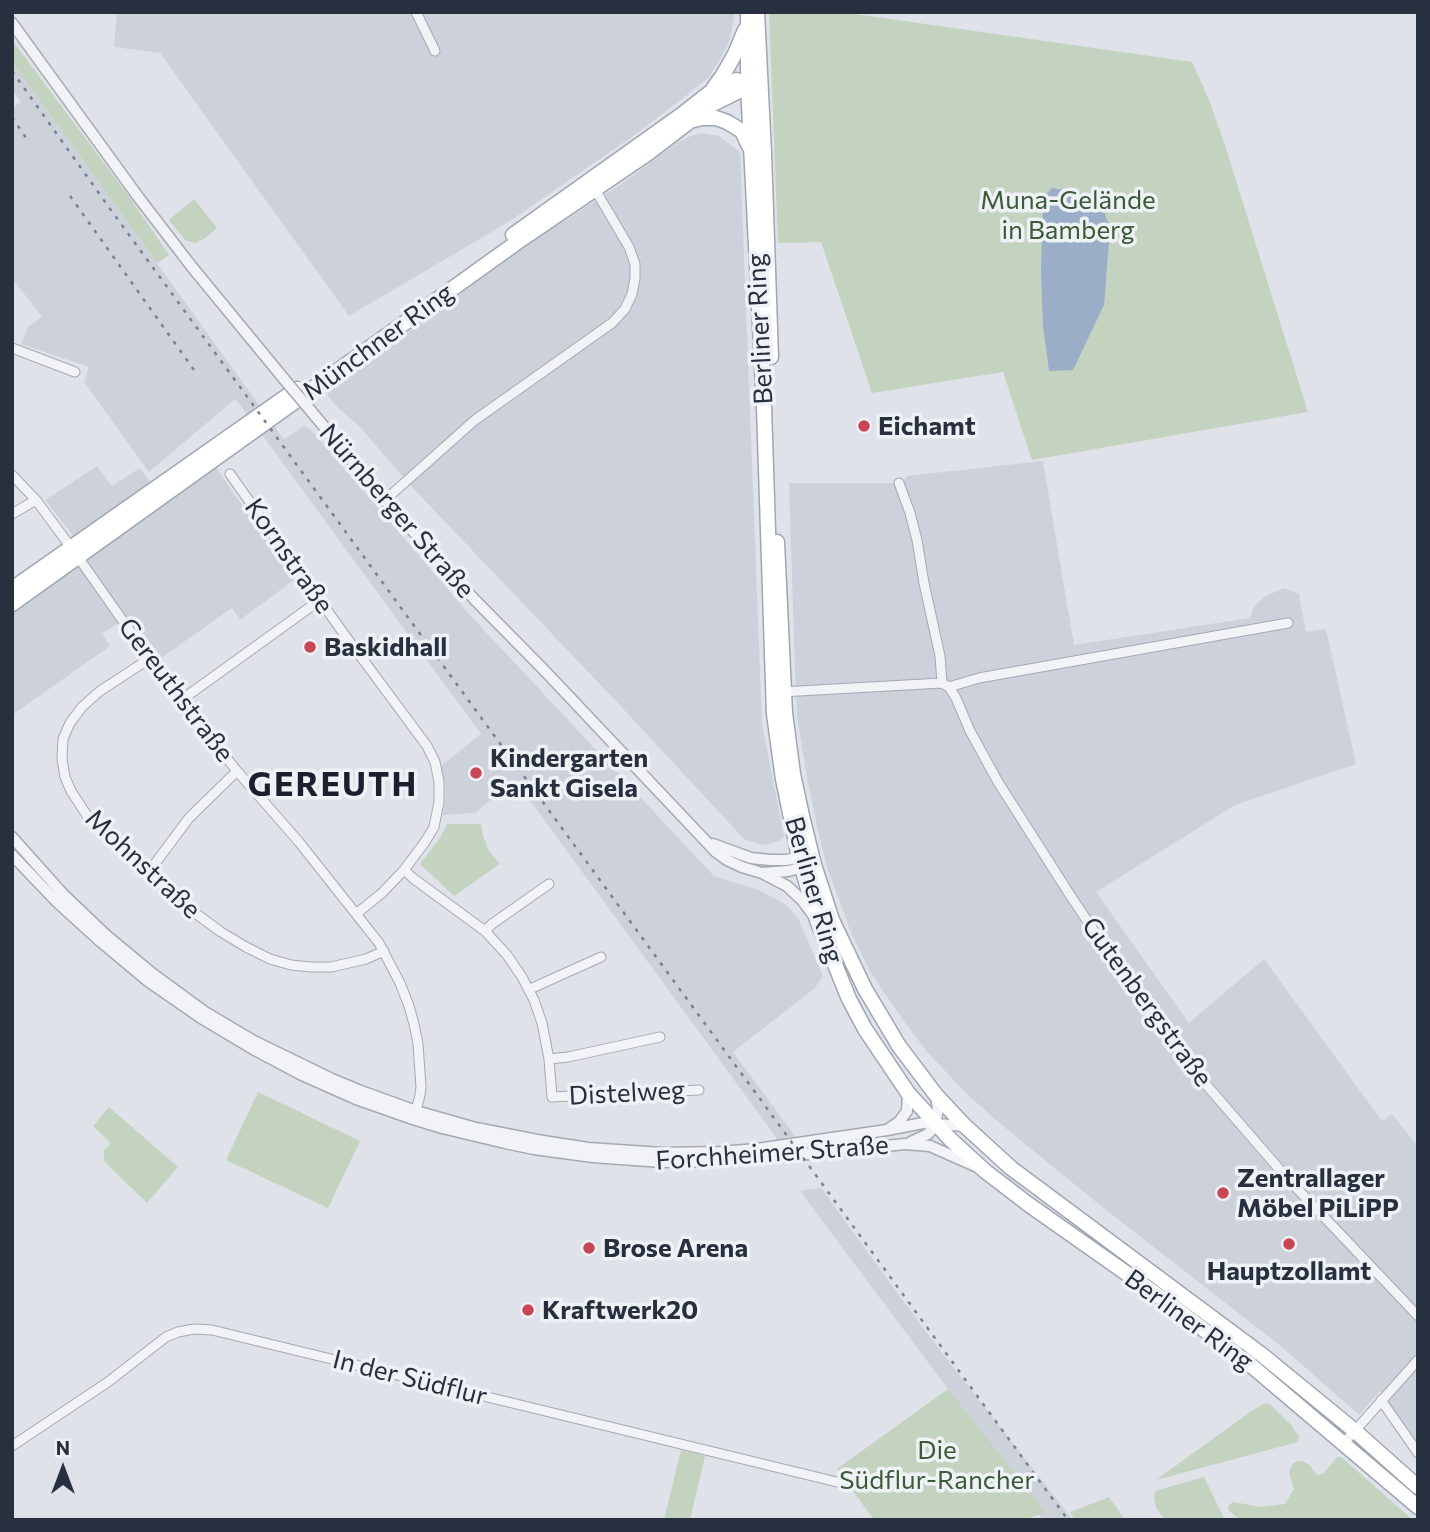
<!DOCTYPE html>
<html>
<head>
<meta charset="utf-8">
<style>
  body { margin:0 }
  #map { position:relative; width:1430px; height:1532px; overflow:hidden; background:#dfe2e8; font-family:Commissioner,sans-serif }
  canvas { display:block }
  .frame { position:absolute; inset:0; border:14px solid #282f3e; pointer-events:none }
  .north { position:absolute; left:28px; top:1434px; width:70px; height:70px; -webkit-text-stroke:5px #eef1f5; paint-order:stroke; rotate:0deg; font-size:19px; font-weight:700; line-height:28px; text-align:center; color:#282f3e }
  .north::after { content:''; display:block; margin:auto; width:24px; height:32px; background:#282f3e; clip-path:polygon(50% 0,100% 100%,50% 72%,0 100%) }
</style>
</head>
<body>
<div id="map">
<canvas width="1430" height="1532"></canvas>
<div class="frame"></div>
<div class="north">N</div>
</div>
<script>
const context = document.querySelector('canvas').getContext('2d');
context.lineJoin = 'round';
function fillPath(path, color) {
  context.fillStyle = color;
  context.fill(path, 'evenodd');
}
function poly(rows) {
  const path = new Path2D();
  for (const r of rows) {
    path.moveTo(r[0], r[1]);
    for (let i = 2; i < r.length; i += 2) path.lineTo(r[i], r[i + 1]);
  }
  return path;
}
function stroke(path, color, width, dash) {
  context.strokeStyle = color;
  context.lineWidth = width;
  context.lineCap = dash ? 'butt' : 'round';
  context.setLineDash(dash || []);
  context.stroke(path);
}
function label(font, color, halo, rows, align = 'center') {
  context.font = font + ' Commissioner,sans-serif';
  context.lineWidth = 7;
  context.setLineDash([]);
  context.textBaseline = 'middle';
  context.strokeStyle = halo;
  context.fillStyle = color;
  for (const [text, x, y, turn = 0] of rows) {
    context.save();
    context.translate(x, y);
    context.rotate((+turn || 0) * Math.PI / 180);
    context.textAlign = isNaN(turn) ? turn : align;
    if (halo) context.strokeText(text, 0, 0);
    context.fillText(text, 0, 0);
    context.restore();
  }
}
fillPath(poly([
  [117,12,735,12,730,40,722,56,709,77,687,95,633,136,510,221,349,316,160,53,114,47],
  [12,62,259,405,247,414,235,399,149,472,84,382,89,367,21,344,28,327,42,317,12,278,12,108,21,102,12,90],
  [703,133,719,136,740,152,762,724,784,836,780,841,764,845,745,840,615,700,410,485,361,428,333,403,326,392,532,242,627,180,678,142,693,135],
  [272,424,284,439,304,426,309,428,315,434,469,614,714,876,759,890,785,904,798,918,823,976,815,988,733,1052,795,1136,778,1140,515,780,475,813,443,815,446,793,441,766,481,734,260,432],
  [210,459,294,580,240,620,232,608,161,658,130,615,102,634,110,646,12,715,12,599,84,549,45,500,97,466,112,486,140,468,160,495],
  [1043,461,1074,645,1250,618,1254,606,1266,596,1284,588,1299,594,1306,632,1326,629,1356,764,1235,805,1096,892,1189,1023,1264,959,1382,1121,1392,1114,1418,1147,1418,1443,1380,1391,1359,1415,1282,1347,1101,1206,997,1121,967,1094,928,1053,903,1020,871,973,851,933,827,867,818,831,807,777,797,717,795,671,789,483,902,483,907,476],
  [821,1188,925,1331,1073,1520,1043,1520,948,1389,800,1191]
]), '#cdd1da');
fillPath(poly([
  [769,12,841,12,1192,62,1209,100,1224,142,1308,412,1032,460,1003,372,872,393,821,242,778,243],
  [12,40,128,195,169,255,157,263,12,62],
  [194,199,217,228,204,239,196,243,186,241,169,220],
  [447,824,481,824,483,836,489,851,500,864,454,896,420,864,440,838],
  [258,1092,360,1141,328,1208,226,1160],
  [109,1107,178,1167,147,1203,104,1161,104,1150,111,1143,93,1126],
  [948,1389,1045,1512,1025,1520,874,1520,837,1469],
  [1266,1403,1271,1405,1291,1425,1299,1437,1298,1442,1156,1480,1253,1410],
  [681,1450,705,1456,690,1520,664,1520],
  [1337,1457,1341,1457,1413,1520,1240,1520,1228,1510,1229,1505,1233,1502,1261,1507,1285,1504,1294,1489,1289,1472,1293,1463,1299,1461,1304,1462,1310,1465,1315,1473,1319,1475,1325,1472],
  [1204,1477,1225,1520,1165,1520,1156,1508,1154,1498,1155,1491],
  [1109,1497,1125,1520,1075,1520,1070,1512]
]), '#c4d2c0');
fillPath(poly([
  [1052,188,1099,196,1110,229,1104,305,1073,370,1049,371,1043,326,1041,272,1043,198]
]), '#9baec7');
const minor = poly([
  [416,12,435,51],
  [12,348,75,372],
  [230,474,344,634,427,746,435,762,439,782,439,802,434,827,425,842,404,870,382,893,356,914],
  [12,475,36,500,78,557,170,688,237,771,299,842,379,943,400,983,409,1006,414,1024,418,1044,421,1087,420,1095,416,1111],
  [899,483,910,513,917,540,924,583,940,656,942,683],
  [385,500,475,420,612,323,625,309,632,294,635,278,635,264,629,247,593,186],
  [12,514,36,500],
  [149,659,100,691,82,707,70,723,63,739,62,759,65,777,71,791,88,817,180,902,221,932,246,947,270,959,291,965,311,967,331,967,366,959,384,951],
  [949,687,979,678,1288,623],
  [781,692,942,683,949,687,956,698,970,731,998,782,1070,895,1155,1022,1196,1073,1287,1178,1418,1316],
  [180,701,320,600],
  [404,870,414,879,485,931,507,955,522,977,534,1000,542,1023,549,1059,552,1097,699,1090],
  [148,873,189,818,237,771],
  [485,931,492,924,549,884],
  [530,989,601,957],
  [549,1059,568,1057,660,1037],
  [1381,1400,1418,1453],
  [1344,1443,1418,1360],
  [12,1446,108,1382,166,1337,178,1332,194,1329,212,1330,837,1482]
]);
const tertiary = poly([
  [12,23,139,198,192,267,284,379],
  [311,411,385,500,474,599,543,669,716,852,727,860,742,867,762,873,788,871,808,866],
  [12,837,63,894,106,935,153,974,205,1012,254,1041,332,1079,361,1091,416,1111,476,1128,537,1140,588,1148,662,1153,720,1152,757,1149,887,1130,923,1123,965,1126],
  [713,844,751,858,770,860,786,860,806,856],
  [12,855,57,902,101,942,149,982,201,1018,253,1049,302,1075,356,1099,413,1119,442,1128,505,1143,534,1149,593,1157,662,1162,718,1161,809,1154,905,1144,930,1146,975,1166],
  [764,874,787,886,802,900,813,915],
  [890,1128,899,1122,907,1111,908,1093],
  [911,1142,928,1134,934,1127,938,1110,936,1095]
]);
const primary = poly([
  [748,12,748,85,764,407,774,714,783,779,799,857,817,920,849,999,865,1029,908,1093,950,1139,985,1171,1028,1204,1170,1304,1253,1367,1418,1507],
  [757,12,764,153,771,357],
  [713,89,723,75,735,54,745,30],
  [694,120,702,118,716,118,727,122,742,131,749,146],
  [513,235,680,116,712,91,736,80,743,82,753,88],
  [777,542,785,713,793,774,802,816,814,865,832,920,865,989,899,1046,936,1095,965,1126,1011,1168,1261,1354,1355,1431,1418,1487],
  [12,589,297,389],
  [12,604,519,241,647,154,711,105,737,92,753,79]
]);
stroke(minor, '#a4a9b2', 11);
stroke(tertiary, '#a4a9b2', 13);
stroke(primary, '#9fa6b3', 17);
stroke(minor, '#f1f3f6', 9);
stroke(tertiary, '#f1f3f6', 10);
stroke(primary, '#fff', 14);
stroke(poly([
  [12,71,108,206,477,712,1068,1520],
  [12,117,26,138],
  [70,196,194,370]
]), '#798191', 2.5, [3.5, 7]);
const tertiaryBridge = poly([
  [284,379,311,411]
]);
stroke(tertiaryBridge, '#a4a9b2', 13, []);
stroke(tertiaryBridge, '#f1f3f6', 10);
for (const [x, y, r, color] of [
  [864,426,7,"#ca4654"],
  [310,647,7,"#ca4654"],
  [476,773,7,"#ca4654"],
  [1223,1193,7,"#ca4654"],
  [1289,1244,7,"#ca4654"],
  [589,1248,7,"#ca4654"],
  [528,1310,7,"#ca4654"]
]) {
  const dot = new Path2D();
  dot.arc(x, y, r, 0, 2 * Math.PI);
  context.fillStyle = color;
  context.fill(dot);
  stroke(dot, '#eef1f5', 2.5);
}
label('26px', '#3b5a36', '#eef1f5', [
  ["Muna-Gelände",1068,200],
  ["in Bamberg",1068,230],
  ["Die",937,1450],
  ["Südflur-Rancher",937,1480]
]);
label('26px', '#282f3e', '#eef1f5', [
  ["Berliner Ring",760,329,-93],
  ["Münchner Ring",378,342,-36],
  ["Nürnberger Straße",397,511,49],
  ["Kornstraße",289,556,55],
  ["Gereuthstraße",176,690,53],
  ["Mohnstraße",143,864,43],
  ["Berliner Ring",814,890,74],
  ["Gutenbergstraße",1147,1002,54],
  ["Distelweg",627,1093,-3],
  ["Forchheimer Straße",772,1153,-4],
  ["Berliner Ring",1189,1320,36],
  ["In der Südflur",410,1378,14]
]);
label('bold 26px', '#282f3e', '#eef1f5', [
  ["Eichamt",878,426],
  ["Baskidhall",324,647],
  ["Kindergarten",490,758],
  ["Sankt Gisela",490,788],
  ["Zentrallager",1237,1178],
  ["Möbel PiLiPP",1237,1208],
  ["Brose Arena",603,1248],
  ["Hauptzollamt",1289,1271,"center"],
  ["Kraftwerk20",542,1310]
], 'left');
context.letterSpacing = '2px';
label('bold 33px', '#1b202f', '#eef1f5', [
  ["GEREUTH",333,785]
]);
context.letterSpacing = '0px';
</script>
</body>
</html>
